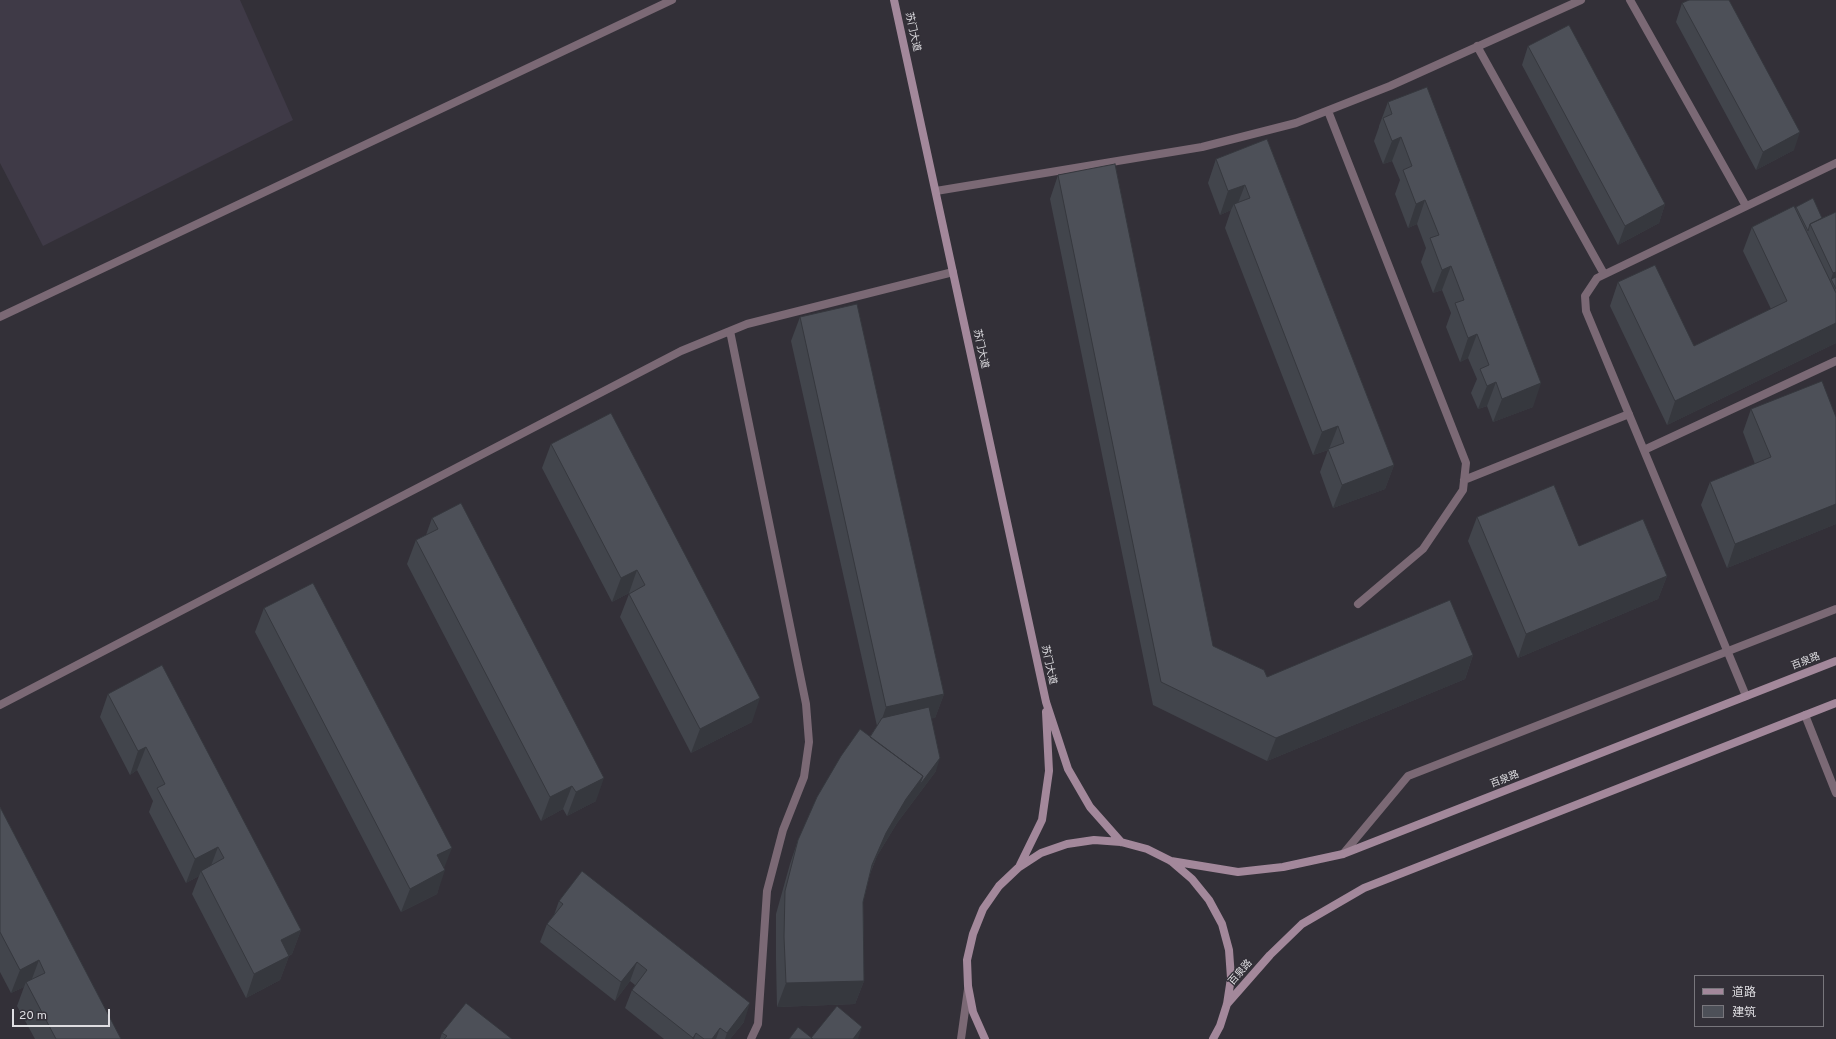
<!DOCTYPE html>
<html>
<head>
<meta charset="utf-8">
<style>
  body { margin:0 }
  #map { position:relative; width:1836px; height:1039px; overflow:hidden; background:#333038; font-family:Overpass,"Noto Sans SC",sans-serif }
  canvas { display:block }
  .legend { position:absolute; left:1694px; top:975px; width:130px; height:52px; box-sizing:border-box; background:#333038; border:1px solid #78767c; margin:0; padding:5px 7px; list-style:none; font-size:12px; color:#dfdee2 }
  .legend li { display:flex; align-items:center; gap:8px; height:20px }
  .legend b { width:20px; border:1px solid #78767c }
  .scale { position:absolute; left:12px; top:1009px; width:98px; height:18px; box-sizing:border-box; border:2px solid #dfdee2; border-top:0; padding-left:5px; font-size:12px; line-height:14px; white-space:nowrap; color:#dfdee2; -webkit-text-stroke:3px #333038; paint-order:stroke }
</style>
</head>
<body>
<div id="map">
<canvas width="1836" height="1039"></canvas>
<ul class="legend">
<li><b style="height:5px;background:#a3889b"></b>道路</li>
<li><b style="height:11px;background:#4d5058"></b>建筑</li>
</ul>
<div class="scale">20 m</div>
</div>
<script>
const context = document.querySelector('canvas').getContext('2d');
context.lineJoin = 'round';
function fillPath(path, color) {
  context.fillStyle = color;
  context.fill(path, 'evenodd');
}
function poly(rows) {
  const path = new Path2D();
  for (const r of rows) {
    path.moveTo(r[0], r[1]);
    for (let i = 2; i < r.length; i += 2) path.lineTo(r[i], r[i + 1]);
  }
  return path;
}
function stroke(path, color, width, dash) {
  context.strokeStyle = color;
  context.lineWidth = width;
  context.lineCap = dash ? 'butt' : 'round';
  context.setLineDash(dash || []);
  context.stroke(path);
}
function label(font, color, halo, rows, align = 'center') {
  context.font = font + ' Overpass,"Noto Sans SC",sans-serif';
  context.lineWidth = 3;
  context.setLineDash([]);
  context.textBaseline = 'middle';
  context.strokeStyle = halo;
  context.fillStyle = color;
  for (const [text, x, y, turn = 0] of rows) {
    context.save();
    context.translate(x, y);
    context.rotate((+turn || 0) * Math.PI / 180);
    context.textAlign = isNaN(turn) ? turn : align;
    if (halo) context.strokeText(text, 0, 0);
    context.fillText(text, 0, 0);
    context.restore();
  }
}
fillPath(poly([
  [0,0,240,0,293,120,43,246,0,163]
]), '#3f3a47');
stroke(poly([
  [1630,0,1746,206],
  [1477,46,1604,274],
  [1328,111,1466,463,1463,490,1423,549,1358,604],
  [936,191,1202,147,1296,123,1390,86,1581,0],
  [730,331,806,704,809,742,804,777,783,830,767,891,758,1024,751,1039],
  [1644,450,1836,361],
  [1464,480,1629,414],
  [1746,696,1586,311,1585,296,1597,278,1836,163],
  [0,705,681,351,747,324,953,272],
  [1805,715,1836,793]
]), '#7b6975', 8);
stroke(poly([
  [1343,854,1408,776,1836,609]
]), '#7b6975', 8);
stroke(poly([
  [0,317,672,0],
  [961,1039,968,989]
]), '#7b6975', 8);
stroke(poly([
  [894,0,1046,702,1068,769,1090,807,1121,842],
  [1171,861,1238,872,1283,867,1343,854,1836,661],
  [1019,867,1042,820,1049,771,1046,712],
  [1227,1004,1270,955,1302,924,1364,888,1836,703],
  [985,1039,973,1012,968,986,967,960,973,934,983,909,999,886,1018,868,1041,853,1067,844,1094,840,1121,842,1147,849,1171,861,1192,879,1209,900,1222,924,1229,950,1231,978,1227,1004,1220,1026,1213,1039]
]), '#a3889b', 8);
fillPath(poly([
  [1682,3,1794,150,1756,170,1676,22],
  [1528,46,1665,204,1659,223,1618,245,1522,65],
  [1388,102,1533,407,1493,422,1487,406,1478,409,1471,393,1477,379,1468,358,1460,362,1446,327,1451,313,1442,290,1433,293,1421,262,1426,248,1417,224,1408,228,1395,194,1400,180,1392,161,1383,164,1374,141,1379,127,1379,126],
  [1267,139,1394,465,1385,489,1333,508,1320,472,1328,450,1313,455,1225,228,1231,210,1220,215,1208,183,1216,159],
  [1058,175,1213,646,1267,677,1473,655,1465,679,1267,761,1153,705,1050,199],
  [1796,207,1822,218,1836,212,1836,343,1667,425,1610,306,1618,282,1694,346,1771,309,1743,251,1752,227,1795,209],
  [800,317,944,694,935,718,931,718,936,771,897,823,877,856,870,874,863,902,864,981,855,1004,777,1007,776,960,776,914,790,864,798,840,877,726,791,341],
  [1751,409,1836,417,1836,524,1727,568,1701,505,1710,482,1755,464,1743,432],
  [551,444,752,722,691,753,620,617,629,594,629,593,612,602,542,468],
  [1477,517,1579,546,1667,576,1658,599,1518,658,1468,541],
  [432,518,596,801,567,816,563,809,541,821,407,564,416,540,426,535],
  [264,608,444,868,437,894,401,912,255,632],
  [108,694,301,930,292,954,289,956,280,980,246,998,192,894,199,876,186,883,149,812,153,801,137,770,130,775,100,717],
  [0,807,121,1039,35,1039,17,1006,24,987,11,993,0,972],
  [559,901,744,1022,730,1039,664,1039,625,1008,632,990,635,985,630,981,615,1001,540,942,547,924,554,915],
  [442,1033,512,1039,440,1039]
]), '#42454c');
fillPath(poly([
  [1800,132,1794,150,1756,170,1763,152],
  [1401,137,1392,161,1383,164,1392,141],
  [1245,185,1236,208,1234,204,1231,210,1220,215,1228,191],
  [1425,200,1417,224,1408,228,1416,204],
  [1665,204,1659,223,1618,245,1625,226],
  [1451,266,1442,290,1433,293,1442,270],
  [1836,272,1836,282,1831,279,1833,273],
  [1836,323,1836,343,1667,425,1675,401],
  [1477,334,1468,358,1460,362,1468,338],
  [1496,382,1487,406,1478,409,1487,386],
  [1541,383,1533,407,1493,422,1502,399],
  [1338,426,1329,449,1328,449,1328,450,1313,455,1322,432],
  [1394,465,1385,489,1333,508,1342,485],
  [1836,504,1836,524,1727,568,1735,544],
  [637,570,629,593,612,602,621,578],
  [1667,576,1658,599,1518,658,1526,634],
  [1473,655,1465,679,1267,761,1276,738],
  [944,694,935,718,878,731,886,707],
  [760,698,752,722,691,753,700,729],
  [146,747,137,770,130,775,138,751],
  [940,758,936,771,897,823,877,856,863,889,872,865,886,833,906,799,923,776],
  [604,778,596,801,567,816,576,792],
  [572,786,563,809,541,821,550,797],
  [218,847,209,871,201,871,199,876,186,883,195,859],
  [452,848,443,871,445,870,437,894,401,912,410,889,437,855],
  [301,930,292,954,273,964,281,940],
  [289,956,280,980,246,998,254,974],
  [39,960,30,984,26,982,24,987,11,993,20,970],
  [637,962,630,981,615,1001,621,982],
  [864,981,855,1004,777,1007,786,983],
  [750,1003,744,1022,730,1039,725,1039,727,1033],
  [862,1027,858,1039,853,1039],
  [720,1028,716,1039,712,1039],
  [696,1033,694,1039,692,1039,693,1038]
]), '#36383e');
const building = poly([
  [1689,0,1729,0,1800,132,1763,152,1682,3,1689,0],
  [1569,25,1665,204,1625,226,1528,46,1569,25],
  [1427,87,1541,383,1502,399,1496,382,1487,386,1480,369,1489,365,1477,334,1468,338,1455,303,1464,300,1451,266,1442,270,1430,238,1439,235,1425,200,1416,204,1403,170,1412,166,1401,137,1392,141,1383,118,1392,114,1388,102,1427,87],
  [1267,139,1394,465,1342,485,1328,449,1344,443,1338,426,1322,432,1234,204,1250,198,1245,185,1228,191,1216,159,1267,139],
  [1115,164,1213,646,1264,670,1267,677,1450,600,1473,655,1276,738,1161,682,1058,175,1115,164],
  [1813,198,1822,218,1810,224,1808,231,1796,207,1813,198],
  [1794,206,1836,293,1836,323,1675,401,1618,282,1655,265,1694,346,1787,301,1752,227,1794,206],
  [1836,212,1836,272,1833,273,1810,224,1836,212],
  [1836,277,1836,289,1831,279,1836,277],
  [857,304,944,694,886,707,800,317,857,304],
  [1822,381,1836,417,1836,504,1735,544,1710,482,1771,457,1751,409,1822,381],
  [611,413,760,698,700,729,629,594,645,585,637,570,621,578,551,444,611,413],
  [1554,485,1579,546,1643,519,1667,576,1526,634,1477,517,1554,485],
  [461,503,604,778,576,792,572,786,550,797,416,540,438,529,432,518,461,503],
  [313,583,452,848,437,855,445,870,410,889,264,608,313,583],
  [162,665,301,930,281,940,289,956,254,974,201,871,224,858,218,847,195,859,157,788,165,784,146,747,138,751,108,694,162,665],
  [929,707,940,758,919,786,923,776,870,737,882,718,929,707],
  [860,729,923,776,906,799,886,833,872,865,863,902,864,981,786,983,784,937,785,891,798,840,817,797,841,756,860,729],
  [0,807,121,1039,56,1039,26,982,45,973,39,960,20,970,0,932,0,807],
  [582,871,750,1003,727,1033,720,1028,712,1039,704,1039,696,1033,693,1038,632,990,647,970,637,962,621,982,547,924,563,904,559,901,582,871],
  [466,1003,512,1039,444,1039,447,1036,442,1033,466,1003],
  [837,1006,862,1027,853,1039,813,1039,811,1038,837,1006],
  [798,1027,813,1039,789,1039,798,1027]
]);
fillPath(building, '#4d5058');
stroke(building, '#36383e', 1);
label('10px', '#dfdee2', '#333038', [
  ["苏门大道",912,32,78],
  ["苏门大道",980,349,78],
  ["百泉路",1806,662,-21],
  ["苏门大道",1048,665,78],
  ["百泉路",1505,780,-21],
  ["百泉路",1241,973,-49]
]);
</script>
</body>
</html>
